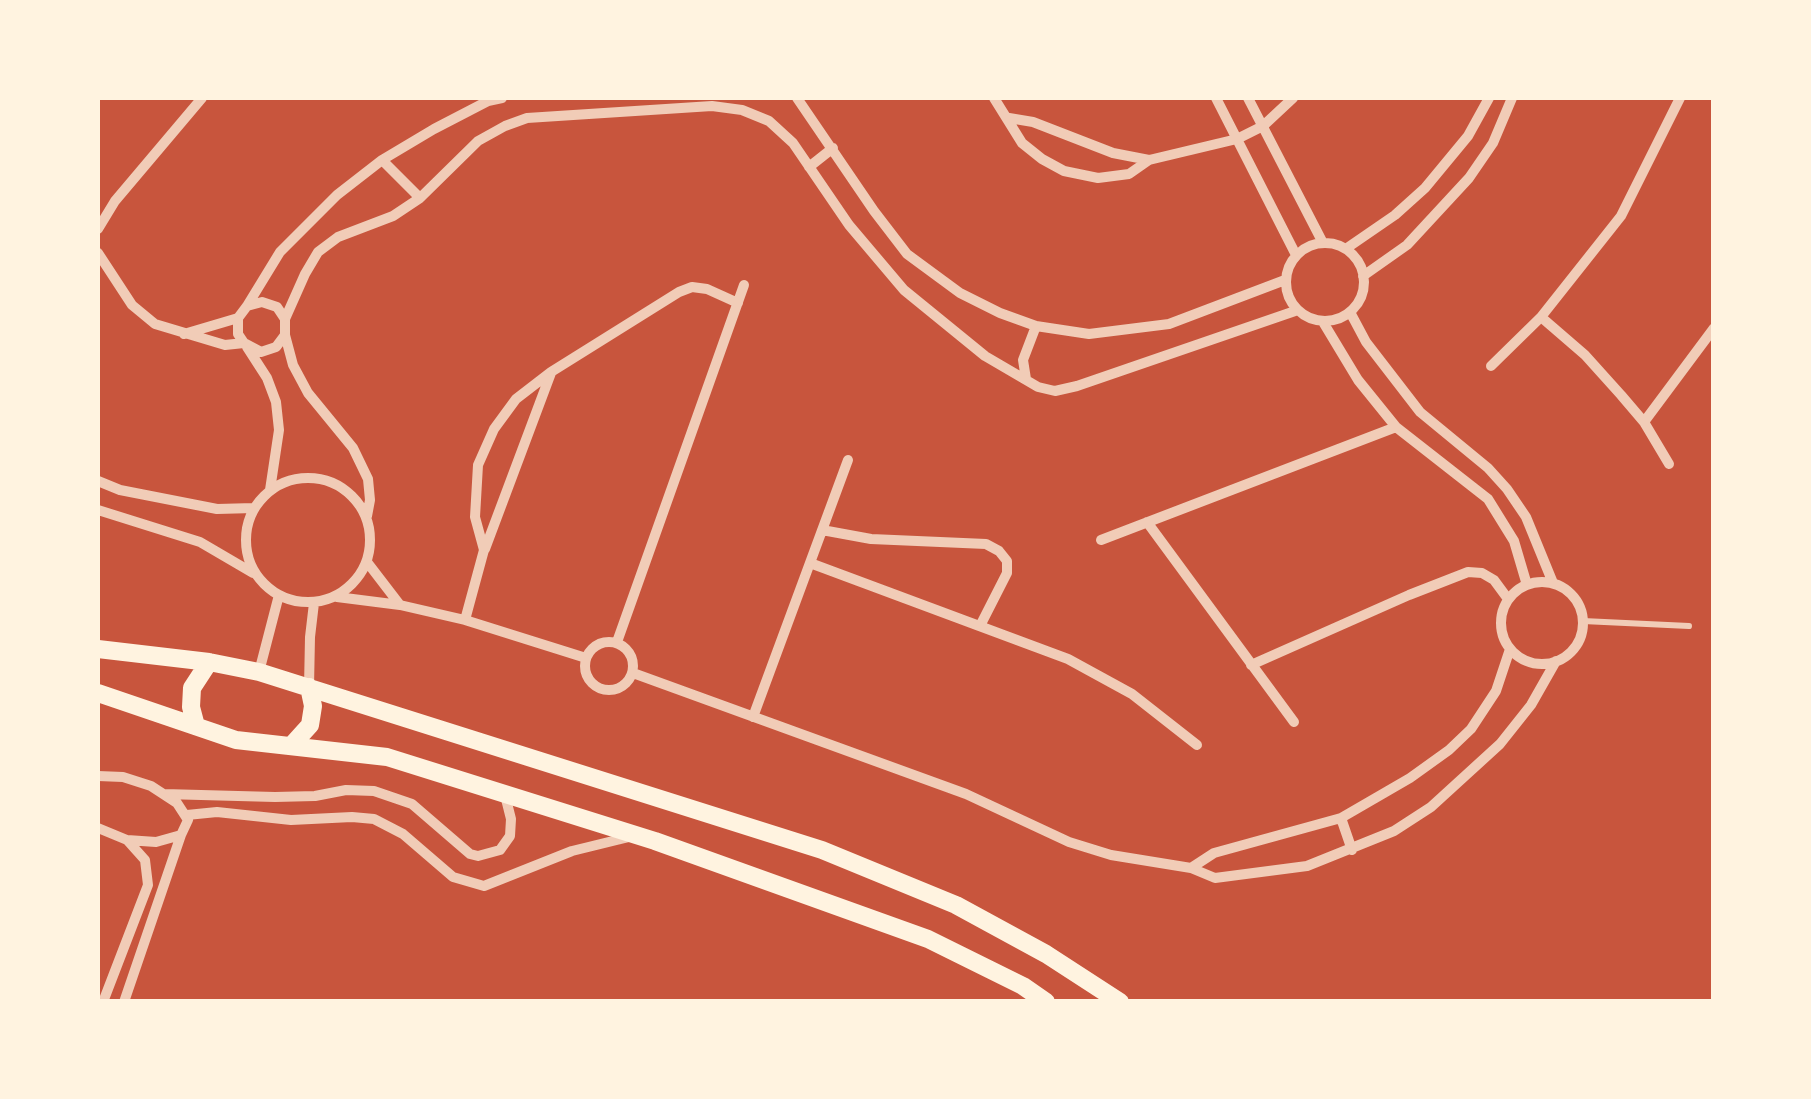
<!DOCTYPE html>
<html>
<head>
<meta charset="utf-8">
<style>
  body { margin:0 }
  #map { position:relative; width:1811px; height:1099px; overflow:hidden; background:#c8553d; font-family:"Times New Roman",serif }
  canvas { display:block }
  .frame { position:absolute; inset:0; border:100px solid #fff3e0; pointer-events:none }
</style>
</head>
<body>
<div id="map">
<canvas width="1811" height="1099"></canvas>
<div class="frame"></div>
</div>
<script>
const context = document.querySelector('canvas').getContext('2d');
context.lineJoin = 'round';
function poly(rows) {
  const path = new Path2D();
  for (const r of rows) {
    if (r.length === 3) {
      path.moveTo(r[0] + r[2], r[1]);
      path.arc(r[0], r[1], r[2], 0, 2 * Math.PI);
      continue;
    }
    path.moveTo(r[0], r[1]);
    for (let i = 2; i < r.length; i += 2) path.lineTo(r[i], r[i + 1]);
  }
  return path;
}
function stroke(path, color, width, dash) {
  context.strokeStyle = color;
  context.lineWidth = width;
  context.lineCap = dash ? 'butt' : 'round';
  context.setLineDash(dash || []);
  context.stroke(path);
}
stroke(poly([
  [1583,621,1689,626]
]), '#f1ccb7', 6);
stroke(poly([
  [797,98,874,211,907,254,960,293,1000,313,1036,326,1089,334,1169,324,1285,280],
  [994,98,1022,143,1042,159,1064,171,1098,178,1129,174,1149,160,1237,139,1263,126,1293,98],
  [1216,98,1296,255],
  [1248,98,1323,243],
  [1009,118,1033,122,1113,153,1149,160],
  [382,160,420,198],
  [809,167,833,148],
  [98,229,115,201,202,98],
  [1325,282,39],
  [1347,248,1395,215,1425,188,1468,136,1489,98],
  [98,253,132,305,155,324,225,345,244,343],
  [1363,276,1407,245,1469,178,1493,143,1512,98],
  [247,306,280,252,337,195,382,160,434,129,488,101,502,98],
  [1350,312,1366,342,1420,412,1488,468,1507,489,1526,517,1553,583],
  [1541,317,1585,355,1621,395,1644,422,1669,464],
  [285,319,305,274,318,252,338,237,393,216,420,198,478,141,505,126,527,118,712,106,742,110,769,121,793,143,849,225,904,290,985,356,1038,387,1055,391,1077,386,1298,310],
  [1323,322,1358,380,1396,427,1488,499,1514,541,1527,585],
  [184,334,238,318],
  [285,335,276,347,261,352,244,343,238,334,238,318,247,306,262,302,277,307,285,319,285,335,293,365,308,393,353,448,368,479,370,500,367,516],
  [247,347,267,378,276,402,279,430,270,490],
  [1491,366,1541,317,1621,216,1680,98],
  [1026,379,1023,360,1036,326],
  [1644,422,1714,328],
  [308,540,62],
  [98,481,120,490,217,509,254,508],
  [98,510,200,542,253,573],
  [1147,522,1294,722],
  [822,530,871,539,986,544,999,551,1007,561,1007,573,980,626],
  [1101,540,1396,427],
  [485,549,551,373],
  [367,562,400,605],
  [810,563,1068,659,1132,694,1197,745],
  [1542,623,41],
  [337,597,400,605,465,620,586,658],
  [465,620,484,550,475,517,478,465,494,429,516,399,551,372,679,292,692,287,707,289,738,303],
  [609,666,24],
  [617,642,744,285],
  [1251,665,1409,595,1468,572,1482,573,1494,580,1508,599],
  [259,672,279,595],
  [633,673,966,794,1069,842,1111,855,1191,868,1215,878,1307,866,1394,831,1431,807,1500,744,1531,705,1556,661],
  [309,687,310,637,314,603],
  [753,717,848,460],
  [98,776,123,777,151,786,177,803,188,820,181,835,156,842,127,840,98,828],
  [164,794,275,797,315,796,346,790,374,791,412,804,470,854,478,856,500,850,510,836,511,819,505,795],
  [187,815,217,812,291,820,352,817,374,819,403,834,453,877,484,886,572,851,629,837],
  [1341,818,1352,850],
  [1191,868,1214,853,1341,818,1410,778,1449,750,1471,729,1496,691,1510,649],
  [103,1002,148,885,145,860,128,841],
  [124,1002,181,835]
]), '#f1ccb7', 10);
stroke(poly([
  [98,649,209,662,259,672,822,850,956,905,1046,954,1120,1002],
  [98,693,236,740,387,757,655,841,928,939,1023,986,1046,1002],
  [196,726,191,707,192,688,209,662],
  [291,746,310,725,313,706,309,687]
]), '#fff3e0', 18);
</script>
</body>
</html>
